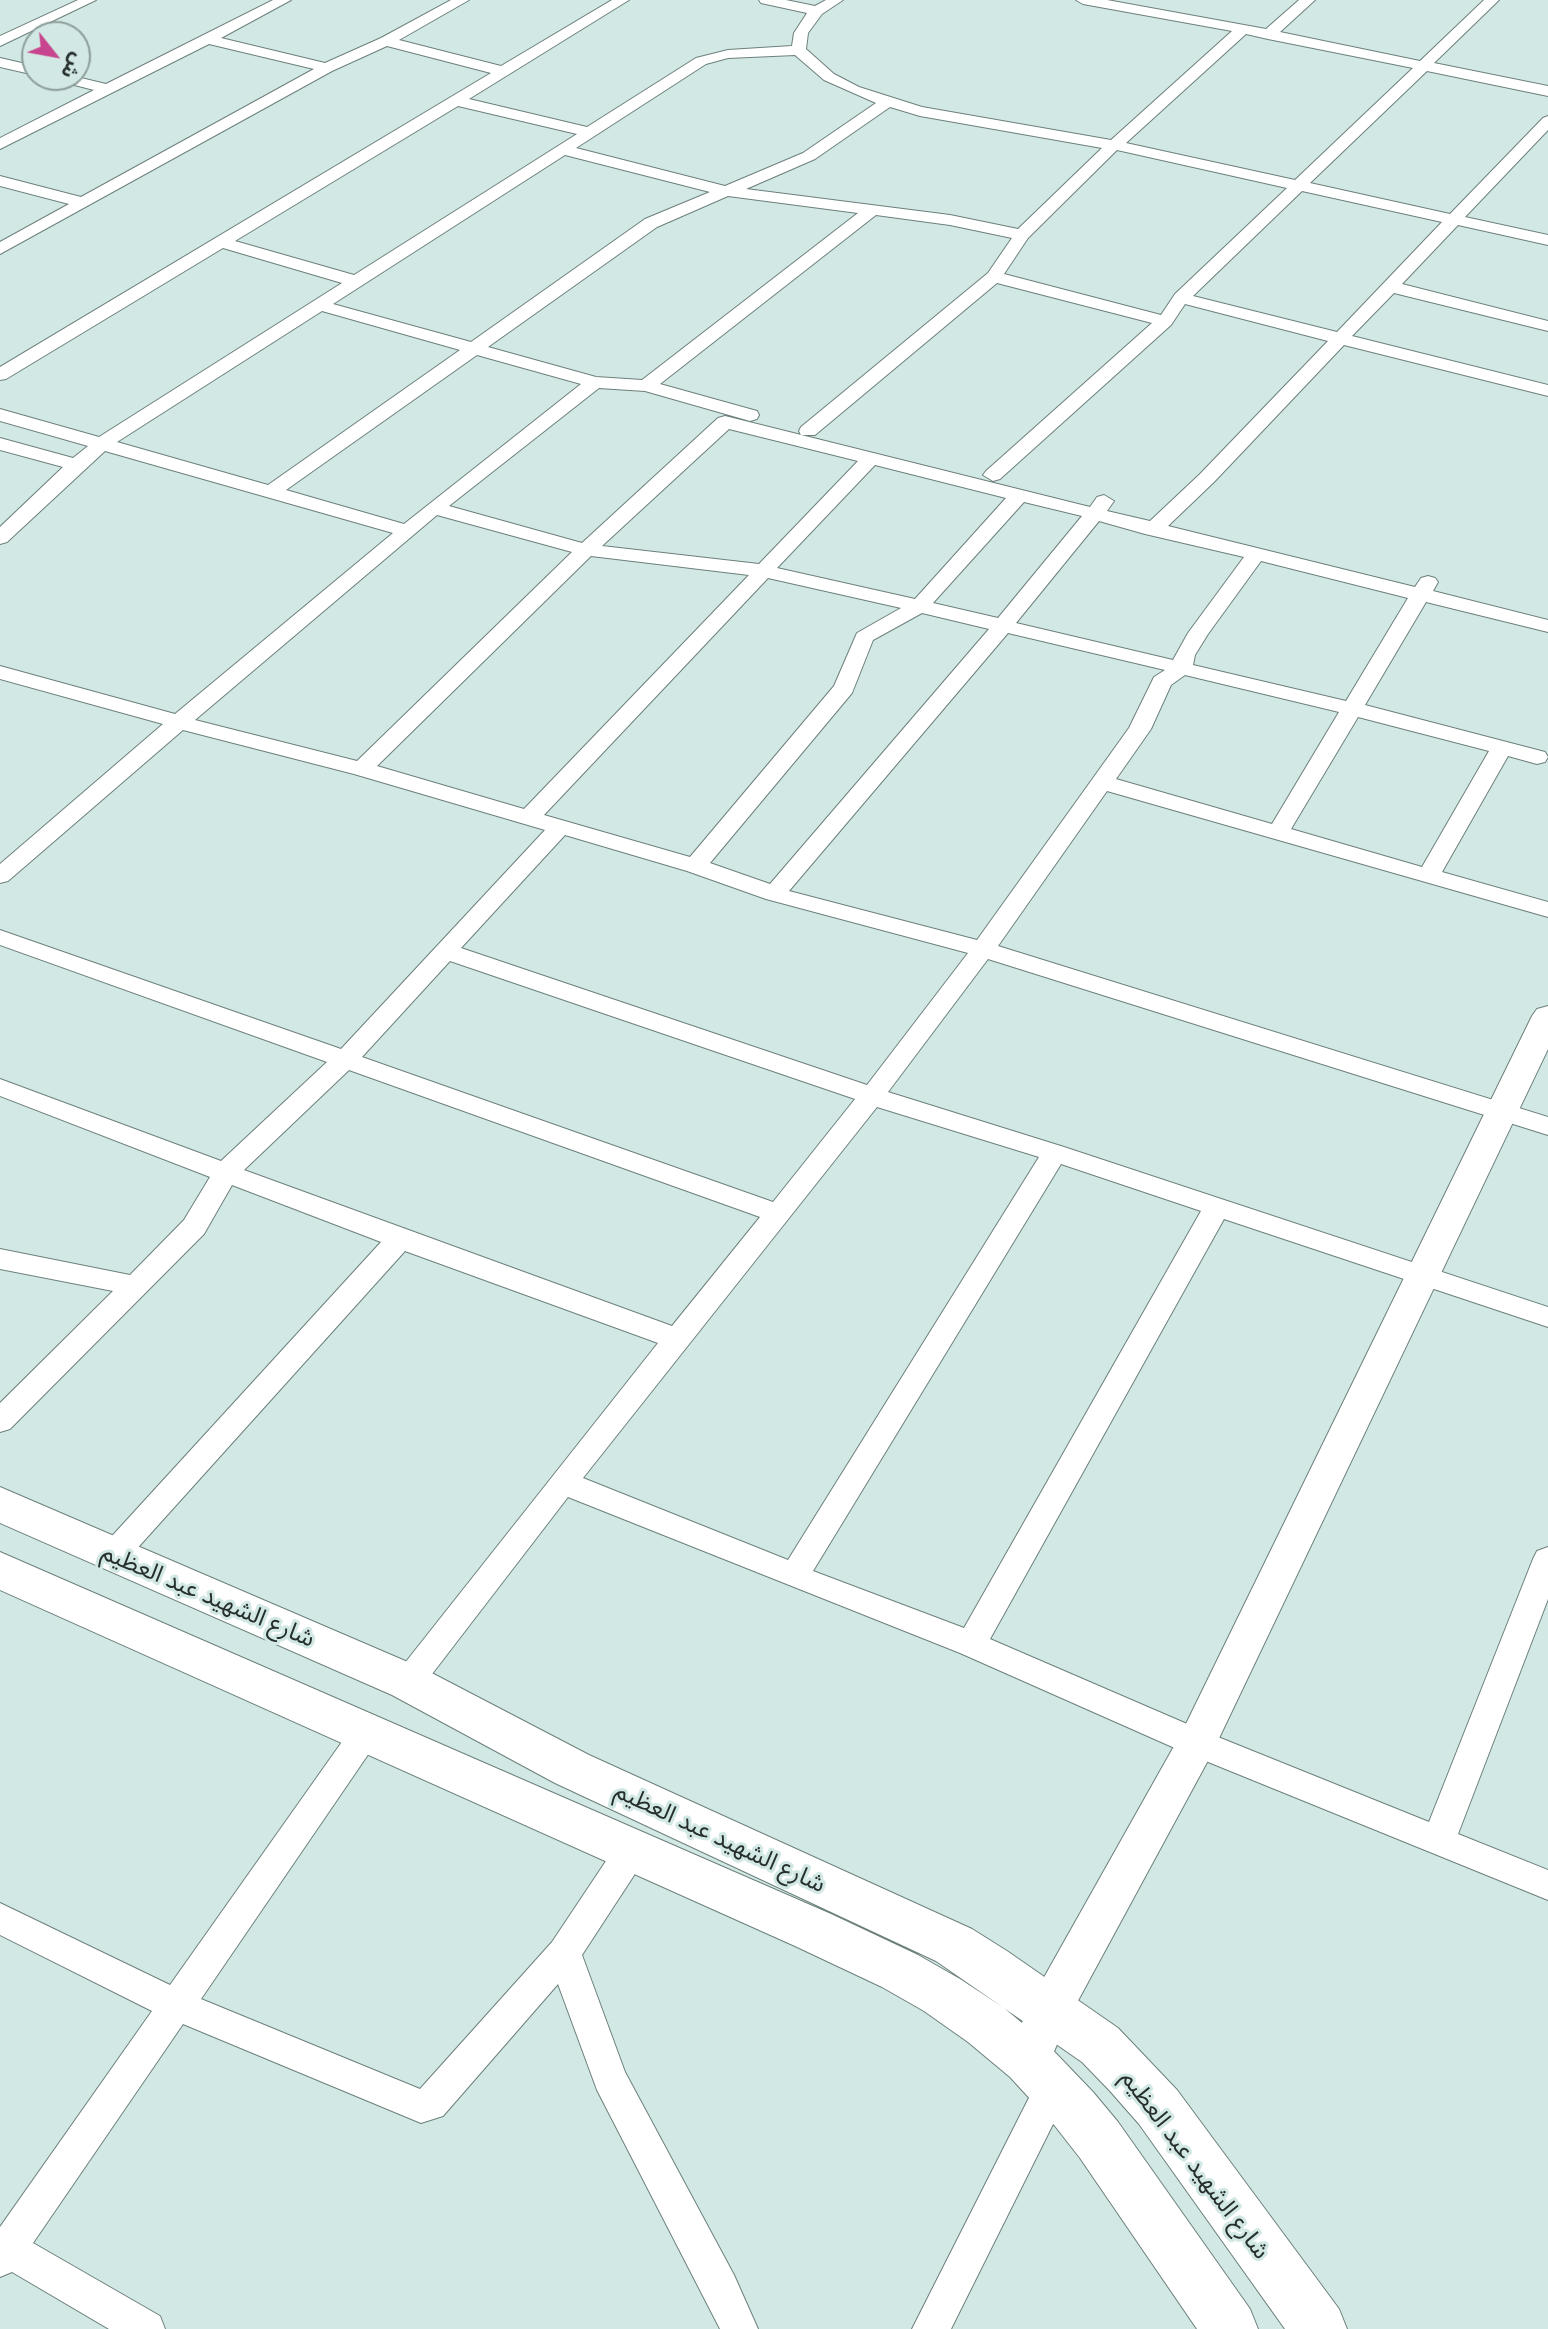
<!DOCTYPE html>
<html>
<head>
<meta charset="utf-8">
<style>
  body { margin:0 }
  #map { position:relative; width:1548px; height:2329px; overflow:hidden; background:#d2e8e4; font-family:Montserrat,"Noto Sans Arabic",sans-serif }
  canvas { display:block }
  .north { position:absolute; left:21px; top:21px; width:70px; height:70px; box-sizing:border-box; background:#d2e8e4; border:2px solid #8d9e9b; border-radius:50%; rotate:121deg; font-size:19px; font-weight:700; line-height:28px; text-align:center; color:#262f2d }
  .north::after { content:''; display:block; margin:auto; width:24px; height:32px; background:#c7458e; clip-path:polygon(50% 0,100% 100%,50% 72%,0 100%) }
</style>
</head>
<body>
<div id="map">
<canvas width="1548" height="2329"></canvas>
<div class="north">ش</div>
</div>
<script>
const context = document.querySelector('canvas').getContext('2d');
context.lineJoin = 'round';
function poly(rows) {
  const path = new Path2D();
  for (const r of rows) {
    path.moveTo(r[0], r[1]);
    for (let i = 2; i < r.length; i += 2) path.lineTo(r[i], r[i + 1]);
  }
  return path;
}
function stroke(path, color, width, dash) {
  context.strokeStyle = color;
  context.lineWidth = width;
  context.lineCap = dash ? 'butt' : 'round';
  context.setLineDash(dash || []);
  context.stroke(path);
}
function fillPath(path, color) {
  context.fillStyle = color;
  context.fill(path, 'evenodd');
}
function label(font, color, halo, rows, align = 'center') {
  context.font = font + ' Montserrat,"Noto Sans Arabic",sans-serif';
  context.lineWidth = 6;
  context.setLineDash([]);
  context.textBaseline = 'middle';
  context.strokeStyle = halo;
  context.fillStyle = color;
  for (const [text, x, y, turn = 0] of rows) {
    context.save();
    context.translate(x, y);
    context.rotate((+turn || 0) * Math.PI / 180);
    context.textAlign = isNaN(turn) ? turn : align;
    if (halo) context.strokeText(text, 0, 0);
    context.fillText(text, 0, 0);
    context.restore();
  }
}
const minor = poly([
  [78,0,96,0,0,46,0,36,78,0],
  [273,0,291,0,221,38,325,63,381,38,451,0,469,0,399,40,501,66,612,0,629,0,469,99,587,127,696,58,728,50,792,46,794,33,807,13,761,3,759,0,786,0,815,6,826,0,843,0,822,14,808,33,806,49,834,74,859,87,922,107,1111,140,1232,31,1083,4,1076,0,1107,0,1266,29,1299,0,1315,0,1280,32,1420,61,1484,0,1499,0,1434,63,1548,86,1548,96,1427,71,1310,183,1450,214,1543,118,1548,116,1548,130,1465,217,1548,235,1548,245,1458,225,1402,284,1548,321,1548,331,1394,293,1352,336,1548,385,1548,396,1344,345,1214,482,1168,526,1415,587,1421,578,1428,576,1435,578,1438,582,1433,591,1548,620,1548,632,1426,602,1365,705,1545,752,1548,757,1545,762,1537,764,1508,756,1442,872,1548,902,1548,917,1107,791,998,946,1548,1117,1548,1135,988,959,888,1092,1064,1147,1548,1307,1548,1327,1224,1219,990,1639,1208,1733,1429,1822,1533,1559,1537,1551,1548,1547,1548,1599,1458,1834,1548,1870,1548,1900,1186,1753,960,1653,568,1497,419,1691,408,1695,397,1691,392,1682,397,1673,658,1343,405,1251,124,1563,113,1567,102,1563,98,1555,102,1547,381,1242,232,1185,204,1234,10,1429,0,1432,0,1403,113,1291,0,1269,0,1249,130,1275,184,1220,210,1177,0,1096,0,1079,221,1161,327,1062,0,945,0,930,341,1049,545,830,354,774,183,730,8,881,0,883,0,864,163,724,0,679,0,666,175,714,393,533,105,451,7,542,0,544,0,527,63,467,0,450,0,438,73,458,88,446,0,421,0,409,99,437,342,283,223,248,6,379,0,380,0,367,491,73,387,46,332,71,0,254,0,242,69,204,0,186,0,176,81,197,314,69,209,44,0,149,0,138,94,90,55,80,52,77,77,77,106,84,273,0],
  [1246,34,1268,39,1413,68,1295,180,1126,143,1246,34],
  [795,55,824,80,876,103,803,153,725,186,576,148,706,64,728,58,795,55],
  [458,106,577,134,354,275,235,241,458,106],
  [890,107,920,116,1102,148,1018,229,950,215,746,189,815,159,890,107],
  [1117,150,1287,188,1175,294,1161,315,1004,274,1028,238,1117,150],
  [565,155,710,192,645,219,471,342,333,304,565,155],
  [1302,191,1442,222,1337,332,1193,296,1302,191],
  [728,196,858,213,642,380,596,377,488,347,657,227,728,196],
  [876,215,950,225,1012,238,988,273,801,427,799,431,801,435,815,435,997,283,1152,323,986,471,983,475,993,481,1000,479,1171,325,1185,304,1328,341,1200,474,1150,521,1107,511,1114,501,1104,495,1097,497,1090,507,725,416,718,418,582,543,449,506,599,388,645,391,750,421,757,419,759,415,757,411,660,384,876,215],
  [322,311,460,350,268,485,117,442,322,311],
  [477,355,581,384,404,524,286,490,477,355],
  [729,429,858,461,759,564,602,546,729,429],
  [875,465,1006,498,915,599,777,568,875,465],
  [1024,502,1082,516,998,618,933,603,1024,502],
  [437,515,572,552,357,761,195,720,437,515],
  [1099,521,1145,534,1244,557,1188,633,1173,660,1016,623,1099,521],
  [591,556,749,575,524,809,377,766,591,556],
  [1261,561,1408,598,1346,701,1193,665,1195,655,1208,634,1261,561],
  [768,578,901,608,857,633,834,686,690,857,544,815,768,578],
  [922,613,989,629,770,884,710,863,852,693,873,640,922,613],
  [1008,633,1165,670,1154,677,1129,728,977,940,789,891,1008,633],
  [1185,675,1339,712,1272,824,1116,779,1151,729,1171,685,1185,675],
  [1358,717,1489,751,1422,867,1291,829,1358,717],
  [565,835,687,871,766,899,968,953,867,1085,461,948,565,835],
  [450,961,855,1099,773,1202,362,1057,450,961],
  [349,1070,760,1217,672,1326,244,1170,349,1070],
  [877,1107,1039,1157,788,1560,583,1478,877,1107],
  [1061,1164,1201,1211,964,1628,813,1571,1061,1164],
  [0,58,35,66,35,75,0,67,0,58],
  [367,1718,378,1722,383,1731,378,1740,201,1999,420,2089,552,1942,620,1840,632,1836,644,1840,649,1850,644,1860,582,1955,625,2072,734,2275,758,2329,720,2329,597,2090,558,1984,443,2116,421,2123,183,2024,33,2243,160,2316,165,2329,109,2329,12,2272,0,2277,0,2227,152,2011,0,1935,0,1903,170,1985,356,1722,367,1718],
  [1054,2069,1067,2074,1072,2086,951,2329,912,2329,1041,2074,1054,2069]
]);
const tertiary = poly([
  [1548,1006,1548,1049,1211,1755,1067,2021,1044,2075,1028,2081,1012,2075,1006,2060,1033,1997,1182,1732,1532,1016,1537,1009,1548,1006]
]);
const secondary = poly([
  [0,1487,424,1669,589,1755,972,1929,1007,1951,1118,2028,1177,2090,1339,2309,1347,2329,1285,2329,1139,2124,1110,2091,1082,2062,936,1961,555,1783,392,1695,0,1523,0,1487],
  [0,1552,831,1914,918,1955,960,1979,1004,2008,1046,2043,1093,2092,1118,2122,1250,2309,1258,2329,1197,2329,1080,2158,1055,2126,1010,2077,968,2042,924,2011,882,1987,795,1946,0,1590,0,1552]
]);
stroke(minor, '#6c807c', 2);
stroke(tertiary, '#6c807c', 2);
stroke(secondary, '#6c807c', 2);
fillPath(minor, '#fff');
fillPath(tertiary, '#fff');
fillPath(secondary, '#fff');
label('24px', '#262f2d', '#d2e8e4', [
  ["شارع الشهيد عبد العظيم",208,1596,23],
  ["شارع الشهيد عبد العظيم",720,1838,25],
  ["شارع الشهيد عبد العظيم",1195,2165,53]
]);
</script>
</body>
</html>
